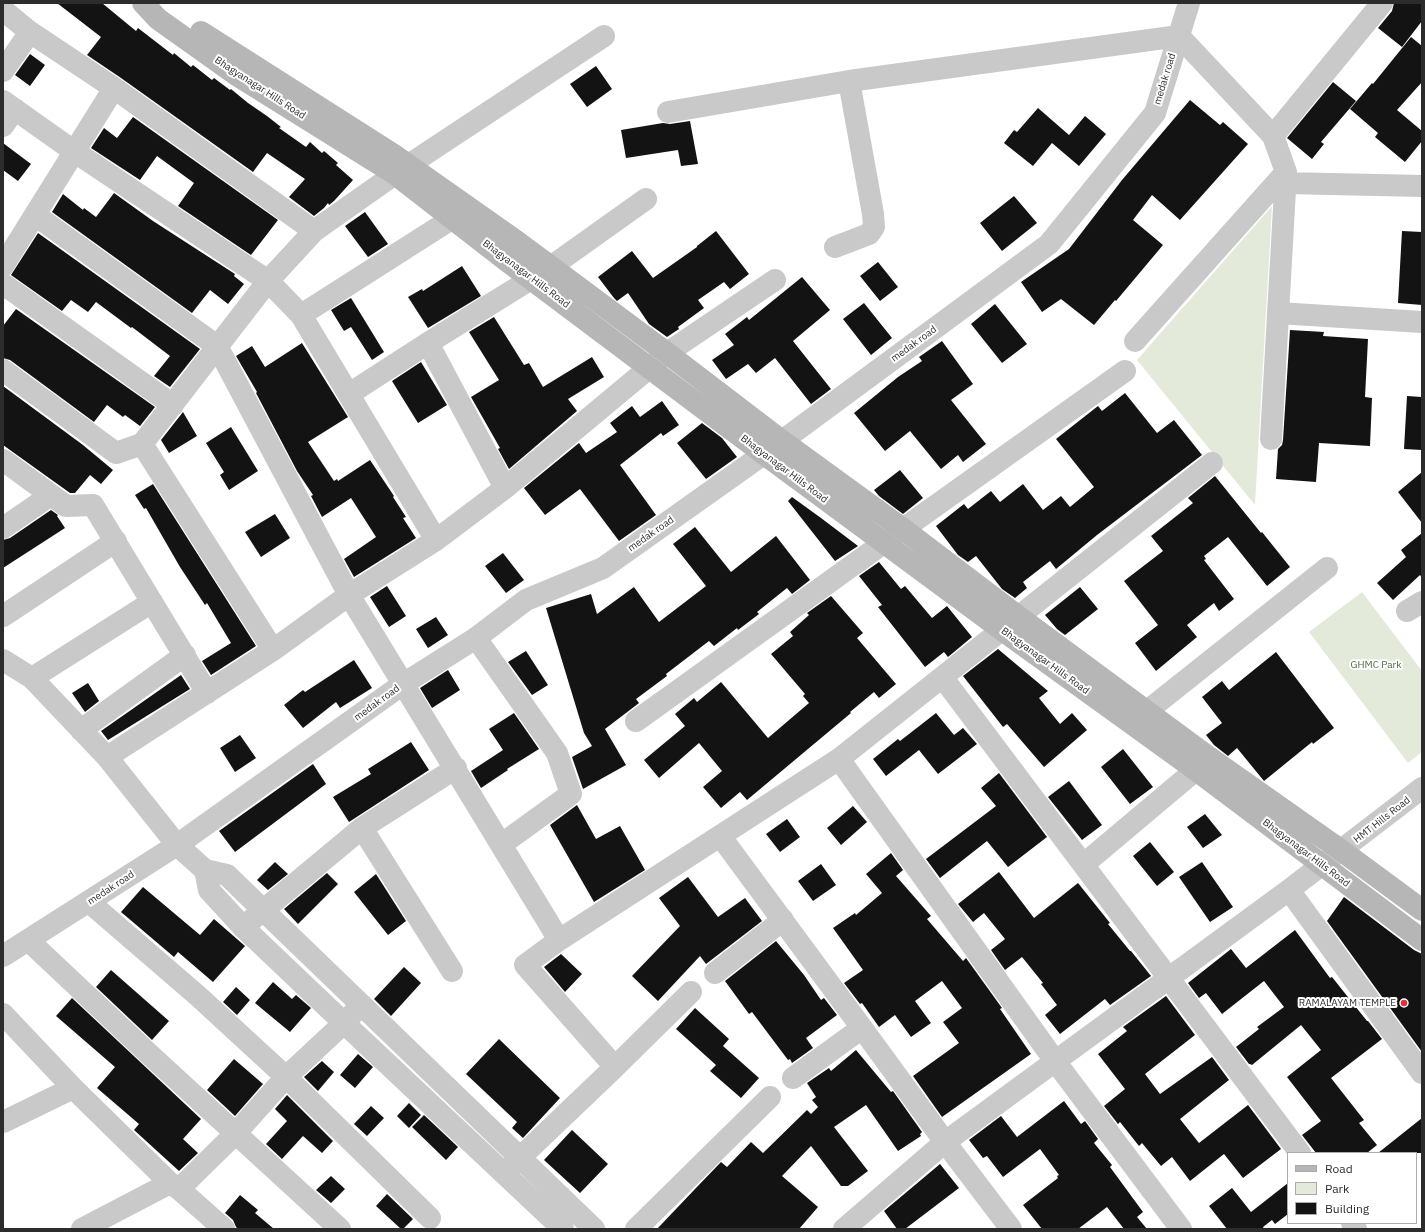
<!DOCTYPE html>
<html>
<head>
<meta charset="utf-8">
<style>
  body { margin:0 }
  #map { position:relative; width:1425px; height:1232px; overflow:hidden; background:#fff; font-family:"IBM Plex Sans",sans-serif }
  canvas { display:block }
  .frame { position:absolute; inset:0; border:4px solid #2c2c2c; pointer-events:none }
  .legend { position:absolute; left:1287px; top:1152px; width:130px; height:72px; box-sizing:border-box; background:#fff; border:1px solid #ababab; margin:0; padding:5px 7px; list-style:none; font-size:12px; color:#2c2c2c }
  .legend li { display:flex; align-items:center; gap:8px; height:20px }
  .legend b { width:20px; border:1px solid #ababab }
</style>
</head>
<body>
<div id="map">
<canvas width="1425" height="1232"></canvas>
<div class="frame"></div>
<ul class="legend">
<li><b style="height:5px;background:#b6b6b6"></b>Road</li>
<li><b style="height:11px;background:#e3eada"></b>Park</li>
<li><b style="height:11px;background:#131313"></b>Building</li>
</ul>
</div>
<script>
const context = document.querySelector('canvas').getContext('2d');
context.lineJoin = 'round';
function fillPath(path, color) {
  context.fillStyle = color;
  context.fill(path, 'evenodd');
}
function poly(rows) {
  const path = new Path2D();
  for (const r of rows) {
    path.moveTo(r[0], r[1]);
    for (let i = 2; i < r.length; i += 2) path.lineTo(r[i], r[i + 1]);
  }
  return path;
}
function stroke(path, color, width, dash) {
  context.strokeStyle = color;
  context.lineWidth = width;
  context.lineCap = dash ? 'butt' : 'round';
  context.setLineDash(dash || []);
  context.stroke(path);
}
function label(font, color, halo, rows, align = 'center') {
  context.font = font + ' "IBM Plex Sans",sans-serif';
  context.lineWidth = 4;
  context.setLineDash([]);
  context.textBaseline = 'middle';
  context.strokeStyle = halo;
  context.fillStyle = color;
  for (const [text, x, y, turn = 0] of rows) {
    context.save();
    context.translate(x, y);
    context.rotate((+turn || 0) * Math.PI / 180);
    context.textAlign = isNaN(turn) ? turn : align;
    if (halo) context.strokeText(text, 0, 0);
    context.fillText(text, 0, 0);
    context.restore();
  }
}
fillPath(poly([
  [1272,206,1255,505,1137,360],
  [1362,592,1422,671,1422,752,1408,763,1309,632]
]), '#e3eada');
fillPath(poly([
  [57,3,102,3,136,31,138,28,173,55,174,53,191,67,193,65,212,80,214,78,230,90,231,89,248,103,267,116,281,127,279,128,306,147,310,142,322,153,324,151,338,163,336,165,353,180,334,201,329,205,328,203,324,208,314,216,289,197,305,179,267,153,253,172,121,78,87,55,101,37],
  [1394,3,1422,3,1422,21,1402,47,1378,28,1392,11],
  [1411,37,1422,46,1422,82,1397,110,1422,131,1422,141,1405,162,1375,137,1378,133,1350,109,1372,83,1373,84],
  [30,54,45,65,30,86,15,75],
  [596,66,612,89,587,107,570,84],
  [1333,82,1356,101,1321,142,1324,144,1312,159,1287,138],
  [1190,100,1220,125,1223,122,1248,144,1180,220,1152,195,1133,220,1163,245,1116,301,1115,300,1094,325,1061,299,1042,312,1021,282,1069,249,1122,180],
  [1038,108,1069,135,1085,116,1106,134,1079,166,1052,143,1033,166,1004,143,1014,130,1017,132],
  [133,117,278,220,251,255,178,206,194,183,157,156,140,180,91,148,104,128,117,138],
  [690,121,698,164,681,166,678,150,626,158,621,130,663,123,670,124],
  [3,143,31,164,18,181,3,170],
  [114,193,153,221,235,274,234,276,244,284,228,304,210,290,192,313,52,212,63,194,83,210,84,208,96,217],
  [1014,196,1037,223,1002,251,980,223],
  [365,212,388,244,368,257,345,226],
  [716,231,749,274,730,289,724,282,698,300,704,308,678,327,679,329,667,337,649,324,628,293,617,301,614,298,598,277,632,251,653,278,697,247,697,246],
  [1402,231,1422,232,1422,305,1398,303],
  [38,233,200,349,170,387,154,376,170,356,132,327,131,328,96,302,88,312,71,300,62,311,11,275],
  [878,262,898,287,880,301,860,276],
  [462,266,481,296,428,328,408,297,422,289,423,291],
  [802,277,830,310,793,341,831,389,811,404,775,358,756,373,748,364,726,379,712,360,734,345,725,334,747,317,749,320],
  [351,298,384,352,372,360,351,327,344,331,331,310],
  [864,303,892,338,871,355,843,319],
  [995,304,1027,344,1002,363,971,324],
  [16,309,155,407,140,426,125,415,123,417,107,405,94,422,10,360,3,358,3,326],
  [494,317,524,365,529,363,543,387,592,357,604,377,568,399,577,411,509,469,498,449,500,448,471,397,499,380,469,332],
  [1290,330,1324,332,1323,336,1368,339,1365,397,1372,398,1370,446,1319,443,1316,482,1276,479,1278,449,1282,445,1283,440],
  [942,341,973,384,951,400,986,444,963,462,958,455,941,469,910,431,885,451,854,413,898,377,922,361,919,357],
  [302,343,348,417,308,442,334,481,337,479,338,481,370,460,394,496,393,497,406,517,403,518,416,538,354,577,344,559,376,537,351,498,322,517,311,496,313,495,297,471,256,393,257,392,236,356,252,346,265,367],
  [421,362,447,405,418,423,392,381],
  [3,386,83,445,113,470,101,484,90,475,75,493,70,493,3,445],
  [1125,393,1157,433,1174,420,1202,455,1097,535,1056,569,1050,561,1023,582,1027,588,1015,598,1002,589,976,556,968,562,958,555,936,526,964,504,968,509,991,491,1000,502,1023,484,1043,510,1061,496,1070,507,1094,487,1056,439,1098,406,1102,411],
  [1407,396,1422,397,1422,450,1404,449],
  [662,401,679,425,663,436,661,433,620,465,656,515,619,541,580,489,545,515,524,488,579,443,586,453,617,432,610,423,632,406,640,417],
  [183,412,197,436,169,453,161,440],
  [702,423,722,438,737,457,706,479,677,443],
  [231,427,258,471,229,490,220,475,224,472,206,443],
  [900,470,923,498,903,514,879,496,874,490],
  [1422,472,1422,523,1398,492],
  [1215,476,1261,533,1262,532,1290,567,1267,586,1228,537,1204,556,1206,559,1204,560,1234,599,1219,611,1214,603,1187,625,1197,637,1156,671,1135,643,1158,625,1124,581,1163,551,1151,536,1193,503,1188,498],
  [153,484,256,646,211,675,202,661,231,643,207,603,205,605,180,567,146,508,144,509,135,495],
  [792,497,821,518,858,546,835,561,788,501],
  [51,510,58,515,57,516,65,528,3,568,3,540,10,538],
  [275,514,290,538,261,557,245,532],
  [695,527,731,572,776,536,810,580,792,594,787,588,757,612,759,614,738,630,737,628,714,646,709,641,666,674,667,676,636,699,639,703,605,729,626,765,583,789,572,757,592,746,584,733,546,608,591,594,597,614,634,587,659,622,706,586,673,544],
  [1422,533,1422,578,1420,575,1393,600,1377,583,1406,557,1401,550],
  [503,553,524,580,506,593,485,566],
  [879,562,901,589,905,586,932,618,947,606,972,637,948,657,944,652,925,667,878,607,882,605,859,576],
  [387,586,406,616,389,627,370,597],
  [1080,587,1098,609,1065,635,1057,629,1045,615],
  [831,596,863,633,857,638,896,684,879,698,874,692,850,712,851,713,747,800,740,792,721,808,703,787,722,771,699,743,659,778,644,760,685,726,675,714,694,698,697,702,721,682,768,738,809,703,803,696,805,694,771,654,793,636,790,632,809,615,807,613],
  [436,617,448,635,428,648,416,629],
  [998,649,1048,691,1039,698,1060,724,1072,713,1087,730,1044,767,1007,724,1003,727,963,676],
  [526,651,548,685,532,695,508,662],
  [1276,652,1334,728,1313,744,1312,742,1264,781,1237,748,1228,756,1214,745,1206,735,1222,723,1202,697,1222,681,1229,690],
  [354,660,372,688,340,708,336,702,303,728,284,705,303,690,305,692],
  [448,670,460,690,432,708,420,688],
  [181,675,190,689,108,740,101,731],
  [88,683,99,701,85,712,72,693],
  [514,713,539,749,507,769,508,770,481,788,471,771,503,750,489,729],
  [936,713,954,735,963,728,977,744,938,774,919,750,886,776,873,759,898,739,900,741],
  [240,735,256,758,235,772,220,748],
  [411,742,429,770,349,822,333,797,371,774,368,769],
  [1123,749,1153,787,1130,804,1101,767],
  [313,764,326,784,235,852,219,831],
  [999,773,1047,837,1008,867,987,841,940,878,926,859,996,806,981,788],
  [1069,781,1102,825,1082,840,1048,797],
  [577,805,596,839,620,826,645,870,594,902,550,825],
  [853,806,867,822,841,845,827,828],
  [1205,814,1222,835,1203,848,1187,827],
  [787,819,800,837,780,852,766,834],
  [1150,842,1174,872,1157,886,1133,856],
  [891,853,903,870,896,876,931,916,927,919,963,961,966,958,1002,1008,1000,1009,1031,1054,942,1117,913,1076,959,1043,943,1022,962,1008,942,981,915,1001,931,1023,911,1037,895,1015,879,1027,862,1003,860,1004,844,983,863,970,833,928,855,913,856,915,882,893,866,874],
  [275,862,288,874,268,890,257,880],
  [1202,862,1233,907,1210,922,1179,877],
  [821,864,836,885,813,901,798,881],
  [999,872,1034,918,1078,883,1110,923,1108,924,1130,951,1131,951,1151,976,1110,1005,1105,999,1060,1034,1045,1015,1057,1005,1041,984,1043,983,1022,957,1005,970,991,950,1005,939,984,913,973,922,958,904],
  [327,873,338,884,298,924,284,909],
  [376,874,406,921,388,935,354,892],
  [688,877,718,917,745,898,762,921,706,964,700,956,658,1001,632,976,680,926,659,898],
  [143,887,200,935,214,919,245,946,213,982,178,952,174,957,121,912],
  [1344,897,1414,950,1422,954,1422,1052,1327,921],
  [1295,930,1330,978,1332,977,1367,1021,1368,1021,1382,1039,1331,1078,1364,1120,1359,1123,1377,1145,1367,1153,1316,1153,1302,1135,1321,1121,1287,1077,1321,1050,1301,1025,1252,1065,1250,1064,1249,1064,1236,1047,1259,1029,1257,1027,1284,1007,1264,981,1222,1014,1206,993,1199,998,1188,983,1231,949,1246,968],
  [776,941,804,975,821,1000,824,998,837,1015,806,1038,813,1048,792,1063,790,1059,788,1060,752,1012,749,1014,725,981],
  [561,954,582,974,565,992,544,967],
  [404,967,421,983,391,1016,374,999],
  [111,970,169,1021,152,1040,96,987],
  [273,982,292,999,296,995,311,1008,290,1032,255,1003],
  [236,987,250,1000,237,1015,223,1002],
  [1166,996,1195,1035,1145,1074,1160,1094,1212,1057,1229,1080,1180,1119,1199,1143,1248,1105,1281,1149,1243,1178,1224,1154,1190,1181,1172,1157,1161,1166,1142,1143,1139,1146,1120,1122,1118,1124,1104,1106,1125,1089,1098,1054,1127,1031,1123,1027],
  [72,998,201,1119,183,1139,198,1153,179,1171,134,1130,139,1124,97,1088,115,1067,56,1016],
  [695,1008,729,1039,723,1046,759,1078,741,1098,710,1071,716,1065,676,1029],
  [499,1039,560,1098,523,1138,512,1128,517,1122,466,1074],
  [856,1050,891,1092,893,1091,922,1132,920,1134,921,1136,898,1151,866,1105,834,1127,868,1171,848,1186,841,1186,811,1146,782,1176,818,1207,799,1229,657,1229,695,1189,721,1162,727,1167,751,1142,763,1153,807,1110,811,1114,818,1107,812,1100,816,1097,807,1083,829,1068,831,1071],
  [358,1054,373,1067,355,1088,340,1075],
  [234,1059,263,1084,235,1116,207,1090],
  [322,1061,334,1072,318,1091,304,1077],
  [287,1095,333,1141,322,1153,303,1136,282,1159,266,1144,287,1121,275,1109],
  [1064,1101,1081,1124,1085,1121,1098,1139,1094,1143,1112,1165,1110,1167,1143,1212,1137,1217,1147,1229,1124,1229,1107,1207,1078,1229,1042,1229,1023,1205,1058,1178,1057,1176,1059,1175,1040,1149,1003,1177,987,1156,983,1158,969,1140,1001,1116,1017,1137],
  [409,1103,421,1115,409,1128,397,1116],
  [371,1106,384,1118,367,1136,354,1124],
  [424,1115,458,1147,446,1160,412,1127],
  [1422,1118,1422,1153,1378,1153],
  [572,1130,608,1164,580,1193,544,1160],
  [940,1164,959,1188,905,1229,897,1229,884,1211],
  [331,1176,345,1189,331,1203,316,1190],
  [1288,1183,1288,1214,1275,1224,1272,1220,1263,1227,1264,1229,1227,1229,1209,1206,1232,1188,1251,1212],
  [387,1194,413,1219,403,1229,401,1229,376,1206],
  [240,1195,258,1210,255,1213,274,1229,238,1229,236,1227,233,1220,225,1213]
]), '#131313');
stroke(poly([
  [3,10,30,32,114,88,314,231],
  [3,71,30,32],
  [3,101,75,152,268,281,301,315],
  [668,112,849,81,1179,36,1273,136,1286,172,1271,439],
  [3,126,15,109],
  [1273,136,1382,3],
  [1285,183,1422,186],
  [35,215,217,346,349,595,559,940,839,759,1212,463],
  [835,247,869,234,874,227,873,214,849,81],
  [3,266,114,88],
  [3,284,173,405],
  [1278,313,1422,322],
  [1135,341,1286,172],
  [428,343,505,488],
  [3,370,116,453,142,444,268,281,314,231,395,174,604,36],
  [349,394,428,343,552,266,646,199],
  [142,444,273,650],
  [3,460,66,506,93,505,207,693],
  [3,528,51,495],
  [436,540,301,315,453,218],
  [1407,611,1422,602],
  [3,616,116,541],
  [476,638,557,753,571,794,502,844],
  [3,660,32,678,107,757,177,845],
  [32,678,152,602],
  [943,678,1300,1153],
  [636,721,903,529,1125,371],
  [1132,723,1327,568],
  [81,730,185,655],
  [107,757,273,650,349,595,436,540,505,488,667,353,775,280],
  [839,759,1055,1061,1181,1229],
  [362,828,452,971],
  [721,837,862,1028,945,1142,1011,1229],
  [1084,864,1210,758],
  [1289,890,1422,1073],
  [89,902,198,996,286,1077,430,1218],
  [243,927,362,828,456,768],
  [29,941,148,1053,340,1229],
  [715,973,783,920],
  [3,1014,73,1088,170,1183,179,1189,224,1229],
  [615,1067,691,992],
  [793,1078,862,1028],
  [3,1122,73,1088],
  [506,1171,615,1067,525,965,559,940],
  [179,1189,235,1134,286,1077,344,1023,361,1005],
  [1352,1223,1356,1229],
  [82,1229,170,1183],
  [636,1229,770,1097],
  [844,1229,945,1142,1289,890,1422,788]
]), '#c9c9c9', 22);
stroke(poly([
  [177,845,205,870,227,875,263,910,594,1229],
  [205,870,209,890,243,927,344,1023,563,1229],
  [3,956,177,845,403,684,476,638,526,600,603,568,782,441,1049,244,1155,113,1189,3]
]), '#c9c9c9', 22);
stroke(poly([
  [143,3,158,19,238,76,395,174,507,261,764,454,1002,630,1196,770,1422,940],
  [201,32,394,155,519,243,667,353,782,441,903,529,1019,617,1210,758,1342,851,1422,910]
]), '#b6b6b6', 22);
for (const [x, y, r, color] of [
  [1404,1003,4,"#e32f3d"]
]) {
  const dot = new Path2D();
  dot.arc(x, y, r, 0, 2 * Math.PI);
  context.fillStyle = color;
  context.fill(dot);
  stroke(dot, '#fff', 1.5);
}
label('10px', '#2c2c2c', '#fff', [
  ["medak road",1165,79,-73],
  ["Bhagyanagar Hills Road",260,88,33],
  ["Bhagyanagar Hills Road",526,274,37],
  ["medak road",914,344,-36],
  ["Bhagyanagar Hills Road",784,469,37],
  ["medak road",651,534,-35],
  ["Bhagyanagar Hills Road",1045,661,36],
  ["medak road",377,703,-36],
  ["HMT Hills Road",1382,820,-38],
  ["Bhagyanagar Hills Road",1306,853,37],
  ["medak road",111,888,-33]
]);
label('10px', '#50673b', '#fff', [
  ["GHMC Park",1376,665]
]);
label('10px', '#2c2c2c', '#fff', [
  ["RAMALAYAM TEMPLE",1396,1003]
], 'right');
</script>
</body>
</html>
